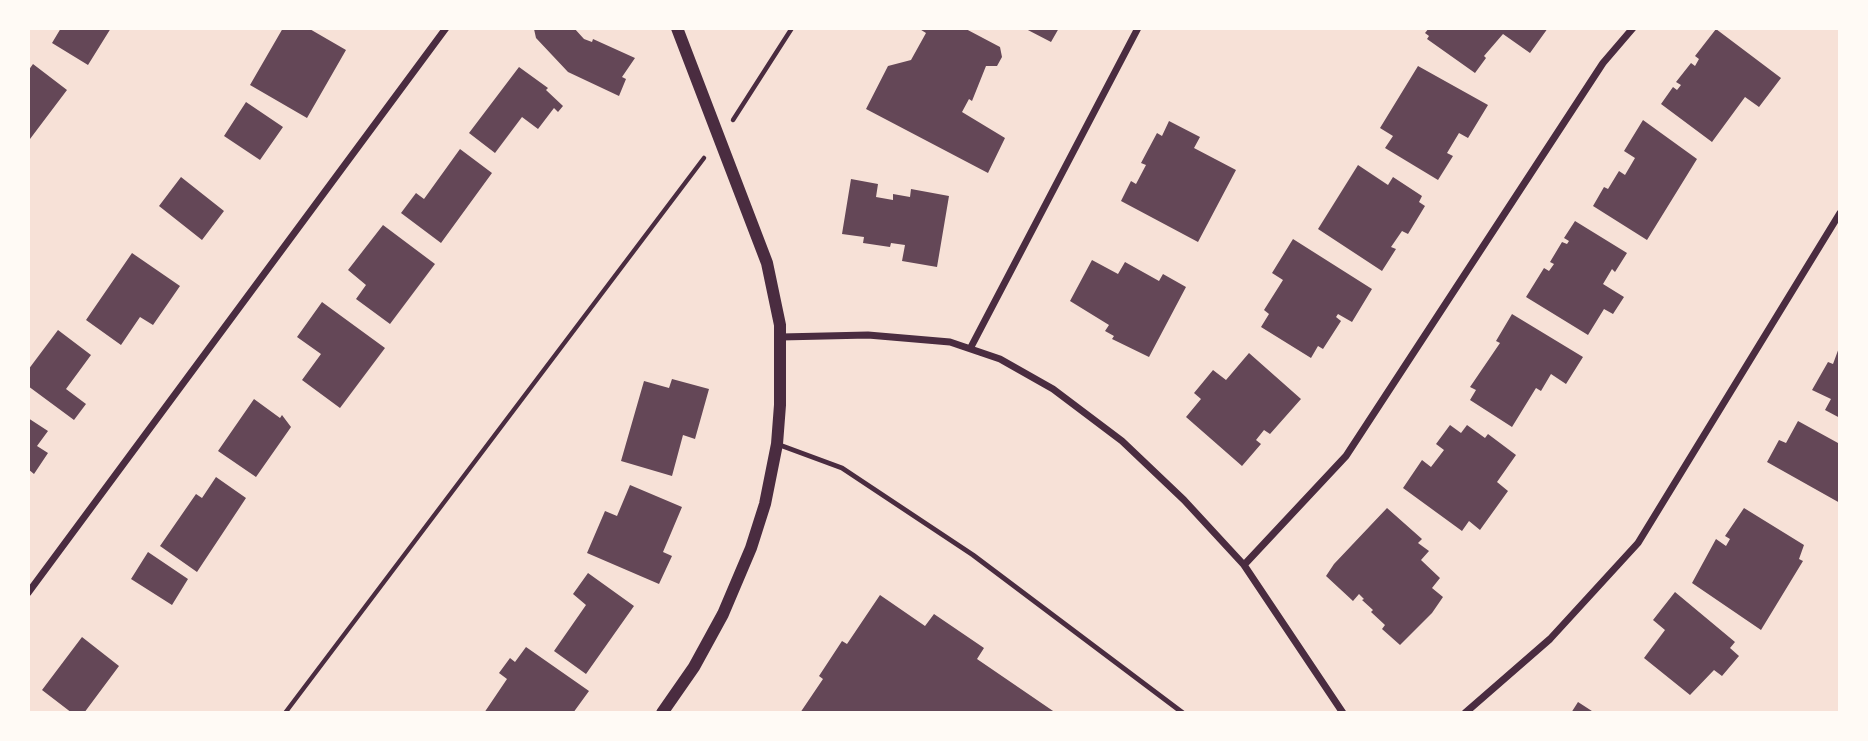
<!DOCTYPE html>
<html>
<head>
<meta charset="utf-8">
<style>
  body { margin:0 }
  #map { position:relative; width:1868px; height:741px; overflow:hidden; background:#f7e1d7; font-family:Raleway,sans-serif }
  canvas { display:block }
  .frame { position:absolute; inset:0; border:30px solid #fffaf5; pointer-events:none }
</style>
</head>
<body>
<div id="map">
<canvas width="1868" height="741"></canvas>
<div class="frame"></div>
</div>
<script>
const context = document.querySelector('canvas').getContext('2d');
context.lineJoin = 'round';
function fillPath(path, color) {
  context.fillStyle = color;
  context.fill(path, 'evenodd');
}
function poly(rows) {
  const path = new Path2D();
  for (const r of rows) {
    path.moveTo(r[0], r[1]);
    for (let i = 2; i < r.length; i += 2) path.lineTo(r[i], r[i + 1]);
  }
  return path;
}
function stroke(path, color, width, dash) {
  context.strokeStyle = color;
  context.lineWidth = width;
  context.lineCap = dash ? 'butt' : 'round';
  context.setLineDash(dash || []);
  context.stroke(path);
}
fillPath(poly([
  [61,28,111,28,88,65,52,43],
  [283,28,308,28,346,50,307,118,250,85],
  [574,28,584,39,592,42,593,39,635,58,622,77,626,79,619,96,568,72,536,38,534,29],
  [918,28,964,28,1000,47,1002,57,997,66,986,66,972,101,969,99,962,112,1005,138,988,173,866,109,888,66,911,60,926,33],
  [1024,28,1059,28,1051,42],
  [1429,28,1548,28,1530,53,1503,34,1484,56,1486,58,1475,73,1427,39,1429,36,1425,33],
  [1716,29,1781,78,1759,107,1745,97,1712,142,1661,104,1673,87,1677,90,1681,85,1676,82,1691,63,1695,66,1699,59,1695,56],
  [33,64,67,90,30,139,28,71],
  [1418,66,1488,105,1468,138,1459,133,1447,153,1453,156,1438,180,1385,148,1393,136,1380,128],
  [519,67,548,88,546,90,563,106,558,112,554,108,538,129,522,117,495,153,469,133],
  [246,102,283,127,260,160,224,136],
  [1643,120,1697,159,1647,240,1593,206,1604,187,1608,189,1619,171,1625,175,1635,158,1624,151],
  [1169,121,1200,137,1194,148,1236,170,1198,242,1121,201,1131,181,1136,184,1146,165,1141,163,1157,133,1162,136],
  [460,149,492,173,441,243,401,213,416,193,424,199],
  [1358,165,1388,185,1393,177,1422,196,1419,202,1425,206,1408,234,1402,231,1391,247,1396,249,1382,271,1318,229],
  [181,177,224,211,202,240,159,206],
  [851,179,878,184,876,197,893,200,893,194,910,197,911,189,949,196,937,267,902,261,905,245,891,243,890,247,863,243,864,237,842,234],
  [1575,221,1627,253,1615,272,1612,269,1603,284,1624,297,1613,314,1604,309,1588,335,1526,297,1544,268,1549,271,1554,264,1550,262,1562,242,1567,244,1569,241,1564,238],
  [383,225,435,264,390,324,356,299,366,285,348,270],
  [1293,239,1372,289,1352,322,1338,314,1336,317,1341,321,1323,349,1318,346,1311,358,1261,327,1269,314,1264,310,1283,280,1272,273],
  [132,253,180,286,153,325,140,317,121,345,86,320],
  [1092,260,1118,274,1125,262,1159,281,1163,274,1186,287,1149,357,1112,339,1114,336,1105,331,1109,325,1070,301],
  [322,302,385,348,340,408,302,380,321,354,297,337],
  [1512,314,1583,357,1566,384,1551,374,1541,391,1536,388,1512,427,1470,400,1476,390,1470,387,1500,343,1496,341],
  [58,330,91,355,66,389,86,404,74,420,28,386,28,370],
  [1840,345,1840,418,1825,410,1831,399,1812,390,1828,362,1833,364],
  [1249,353,1301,399,1270,434,1264,430,1256,440,1261,444,1242,466,1186,417,1201,399,1194,393,1213,370,1226,380],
  [672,379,709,389,695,439,683,435,672,476,621,461,644,381,669,388],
  [254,399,280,418,282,415,291,427,256,477,218,451],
  [28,418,48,431,37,446,48,453,34,474,28,469],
  [1798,421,1838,443,1840,439,1840,503,1767,462,1779,440,1786,443],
  [1450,425,1461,433,1467,425,1485,438,1488,434,1516,455,1497,482,1508,491,1480,530,1469,521,1462,531,1403,488,1422,460,1431,467,1444,450,1436,444],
  [216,477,246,498,197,572,160,546,196,494,202,498],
  [630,485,682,507,663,552,672,556,659,584,587,553,605,511,617,516],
  [1387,508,1422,539,1418,543,1429,551,1421,560,1440,578,1432,588,1443,597,1432,613,1400,645,1382,629,1385,625,1371,612,1373,610,1362,600,1364,599,1359,594,1353,601,1326,576,1334,564],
  [1744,508,1804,545,1799,559,1803,561,1761,630,1692,583,1716,539,1726,546,1730,539,1725,536],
  [148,552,188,579,172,605,131,579],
  [588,573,634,606,586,674,554,651,586,605,573,594],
  [1675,592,1735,642,1730,648,1739,656,1722,676,1714,670,1690,695,1644,658,1665,630,1653,620],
  [880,595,925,626,934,614,984,648,977,659,1056,713,800,713,823,679,819,676,842,641,847,644],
  [82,637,119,666,84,713,72,713,42,690],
  [526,647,589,691,573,713,484,713,507,679,499,673,510,658,515,662],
  [1578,702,1595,713,1571,713]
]), '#644757');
stroke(poly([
  [733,120,792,28],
  [285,713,704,158]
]), '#4a2c40', 4.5);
stroke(poly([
  [777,444,842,468,973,555,1183,713]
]), '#4a2c40', 5);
stroke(poly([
  [781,337,868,335,950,342,1000,359,1053,389,1122,441,1184,500,1244,565,1343,713],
  [971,347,1138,28],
  [1244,565,1346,456,1603,63,1633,28],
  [28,593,446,28],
  [1465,713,1550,639,1638,543,1840,213]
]), '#4a2c40', 7);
stroke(poly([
  [662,713,694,667,723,614,751,548,765,504,777,444,780,405,780,325,767,263,677,28]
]), '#4a2c40', 12);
</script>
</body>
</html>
